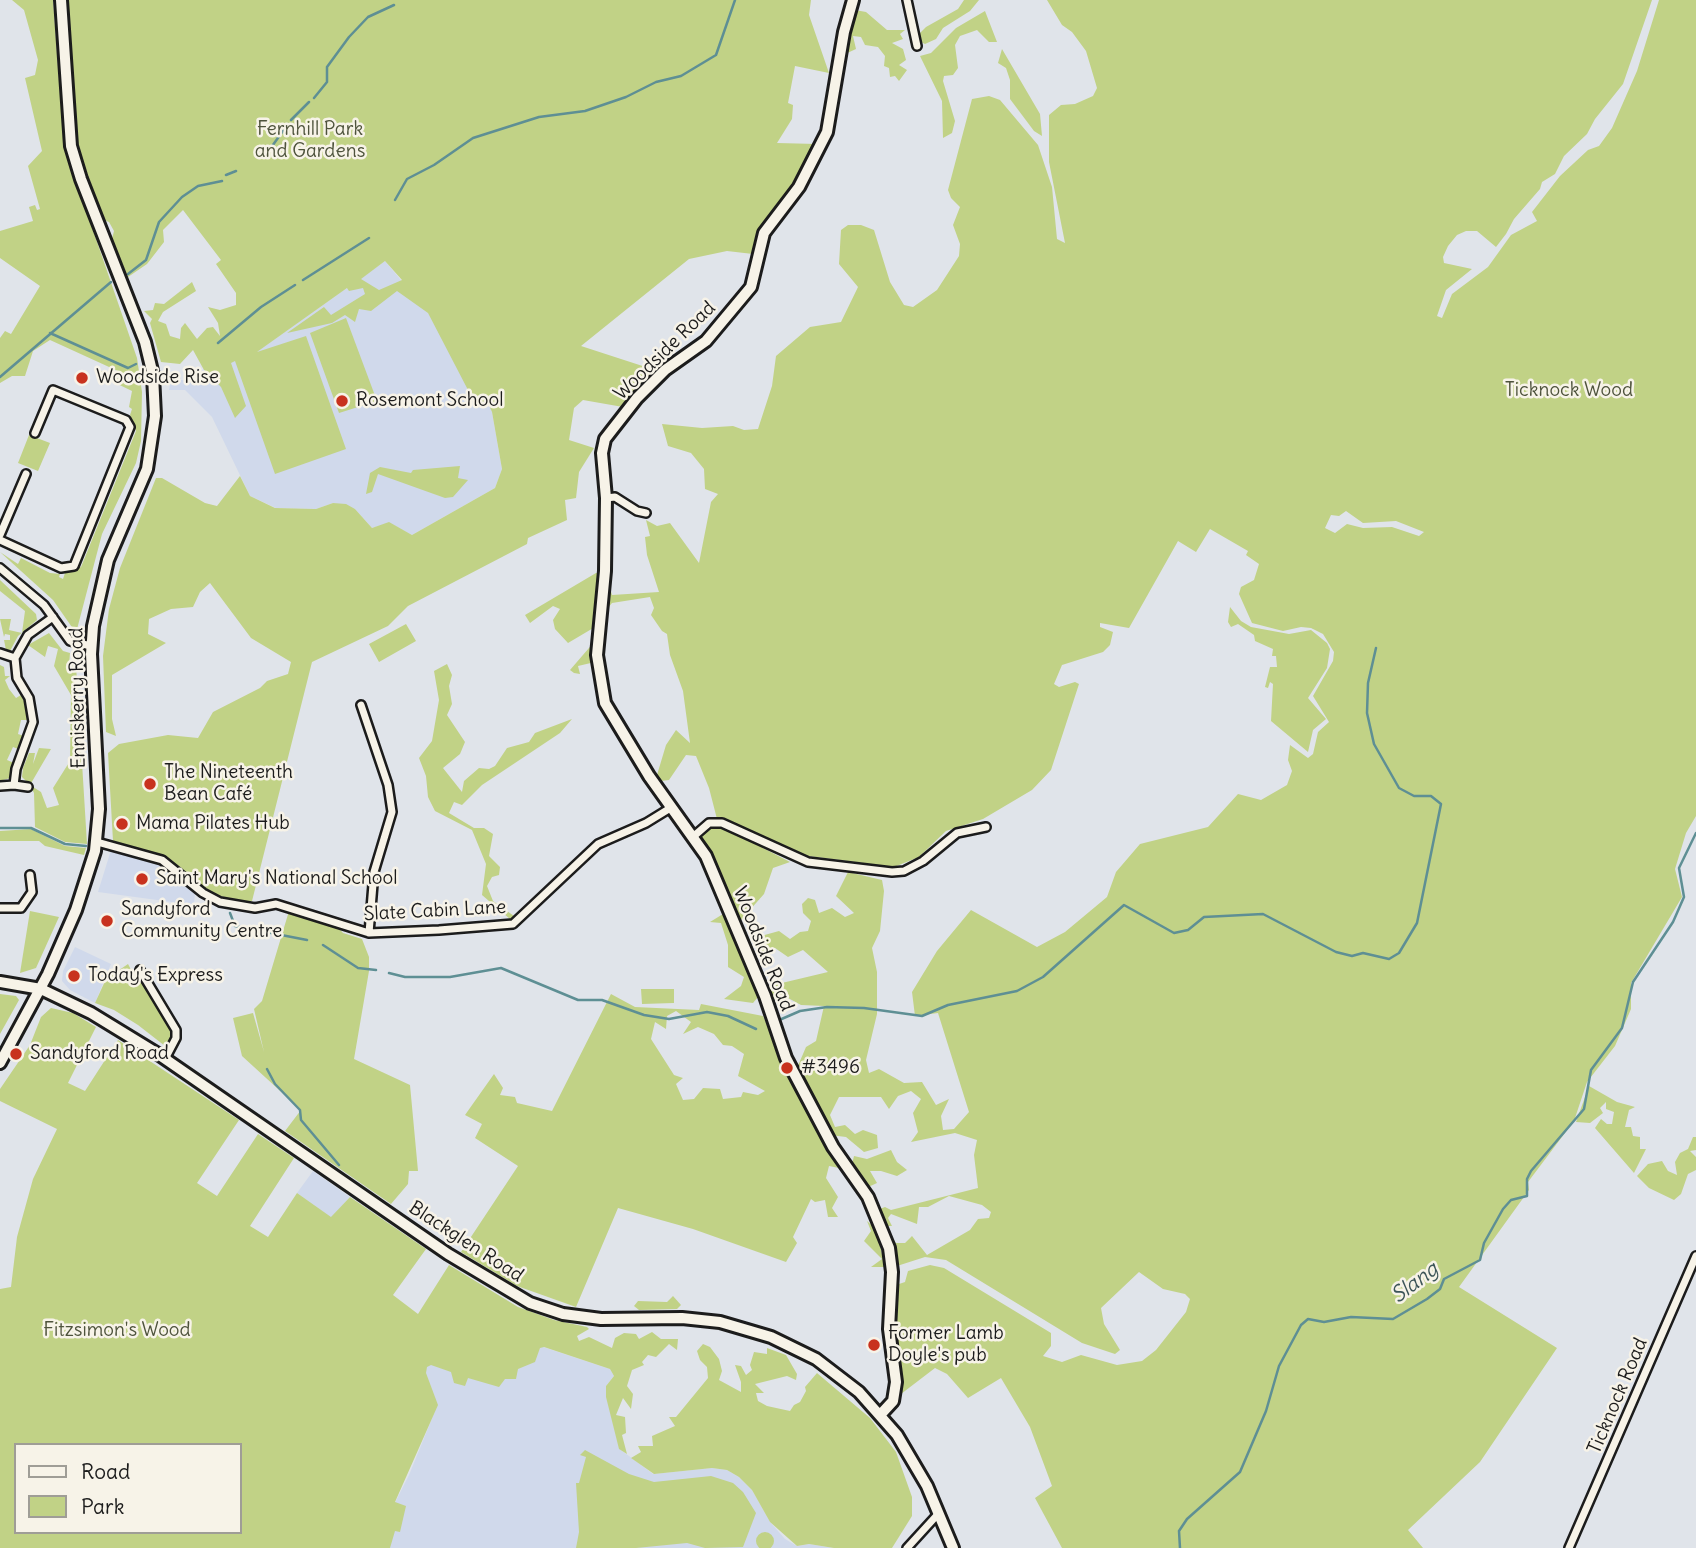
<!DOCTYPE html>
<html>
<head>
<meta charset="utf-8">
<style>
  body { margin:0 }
  #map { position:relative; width:1696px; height:1548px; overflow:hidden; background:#e0e4ea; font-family:Delius,sans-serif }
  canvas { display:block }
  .legend { position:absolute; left:14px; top:1443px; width:228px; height:91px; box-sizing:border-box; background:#f7f3e8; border:2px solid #9f9d96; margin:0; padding:9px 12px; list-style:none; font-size:21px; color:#1c1c1c }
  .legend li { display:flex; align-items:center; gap:14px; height:35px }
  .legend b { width:35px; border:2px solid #9f9d96 }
</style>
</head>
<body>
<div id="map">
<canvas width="1696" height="1548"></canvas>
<ul class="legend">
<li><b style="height:9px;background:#f7f3e8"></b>Road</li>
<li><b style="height:19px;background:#c1d286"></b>Park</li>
</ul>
</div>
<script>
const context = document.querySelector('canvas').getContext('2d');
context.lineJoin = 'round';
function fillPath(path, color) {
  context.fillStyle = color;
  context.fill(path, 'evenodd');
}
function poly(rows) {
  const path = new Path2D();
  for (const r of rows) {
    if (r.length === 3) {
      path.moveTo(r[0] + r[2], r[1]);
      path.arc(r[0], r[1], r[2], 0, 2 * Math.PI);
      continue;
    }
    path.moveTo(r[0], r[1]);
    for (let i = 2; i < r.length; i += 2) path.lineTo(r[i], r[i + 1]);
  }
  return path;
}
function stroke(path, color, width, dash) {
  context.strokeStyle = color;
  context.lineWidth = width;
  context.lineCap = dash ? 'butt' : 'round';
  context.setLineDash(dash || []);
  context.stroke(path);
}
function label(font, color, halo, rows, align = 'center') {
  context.font = font + ' Delius,sans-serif';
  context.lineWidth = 5;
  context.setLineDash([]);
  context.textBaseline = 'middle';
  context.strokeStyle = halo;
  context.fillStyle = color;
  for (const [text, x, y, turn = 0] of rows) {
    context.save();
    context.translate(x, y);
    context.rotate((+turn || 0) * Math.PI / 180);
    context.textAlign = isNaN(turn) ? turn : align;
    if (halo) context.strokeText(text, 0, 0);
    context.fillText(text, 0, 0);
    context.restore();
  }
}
fillPath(poly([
  [385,261,477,371,492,412,502,469,495,488,412,535,389,523,372,528,355,509,333,503,316,509,276,508,250,496,212,417,185,390,169,390,171,380,188,380,194,384,204,368,254,354],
  [111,850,166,865,195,891,194,905,98,892],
  [75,947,111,964,95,1003,70,990,62,981,63,971],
  [313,1171,350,1197,331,1218,297,1193],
  [534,1344,610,1369,614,1376,606,1386,621,1450,653,1474,712,1468,727,1470,739,1477,752,1490,770,1522,785,1539,797,1546,809,1544,834,1548,372,1548,409,1475,435,1411,411,1349]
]), '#d0d9eb');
fillPath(poly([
  [12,0,53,0,64,146,137,358,142,392,141,441,136,463,102,534,76,633,53,600,0,552,18,564,21,558,50,573,60,574,59,577,63,579,65,573,81,567,136,431,130,415,132,409,129,407,132,391,97,374,99,370,128,383,131,377,50,340,33,351,25,376,12,376,0,383,0,338,5,331,11,334,40,286,0,258,0,231,33,221,29,207,35,205,37,210,40,209,28,166,42,151,25,78,35,75,38,60,24,10],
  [68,0,811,0,809,15,829,73,795,66,788,103,793,105,792,119,777,143,817,144,800,179,759,233,753,254,727,251,689,259,581,346,661,372,623,407,583,400,574,408,569,440,594,448,579,472,576,498,565,500,567,520,528,538,527,544,408,606,388,626,312,662,252,901,240,902,208,892,166,857,113,841,108,753,119,744,168,735,198,738,213,712,260,688,267,681,288,674,291,662,251,638,210,583,200,592,193,607,171,609,149,619,148,634,166,643,112,675,112,719,116,736,106,732,103,656,109,609,120,568,156,478,162,478,205,503,217,506,240,476,250,496,275,508,316,509,333,503,346,504,355,509,372,528,389,522,412,535,495,488,502,469,492,412,487,401,483,402,468,390,428,313,397,291,371,311,359,309,355,322,345,315,332,323,287,333,324,307,331,315,365,294,363,288,349,291,347,288,257,352,306,336,346,449,275,474,235,361,231,363,246,406,235,418,221,387,204,370,193,350,180,364,161,362,150,323,152,319,144,311,153,310,155,303,164,304,192,282,196,291,163,312,158,321,166,324,170,336,180,339,181,328,185,323,197,339,207,328,213,327,220,336,218,323,208,307,220,310,236,305,236,293,216,264,221,260,183,210,163,230,164,242,147,264,128,277,112,239,114,231,109,222,104,220,77,145],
  [385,261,402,280,379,290,361,279],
  [964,0,979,0,970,11,943,28,936,39,925,44,919,41,918,35,926,27,958,9],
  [1047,0,1652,0,1623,84,1595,119,1587,134,1564,156,1555,174,1542,182,1540,189,1514,219,1506,234,1496,247,1477,231,1466,231,1457,235,1448,246,1443,257,1444,263,1472,269,1446,290,1437,316,1442,318,1452,294,1488,267,1511,235,1537,221,1532,212,1560,176,1588,150,1599,146,1612,128,1637,71,1659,0,1696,0,1696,816,1686,833,1675,869,1682,897,1631,983,1631,1009,1615,1046,1587,1082,1574,1121,1528,1182,1529,1190,1459,1287,1557,1348,1480,1462,1408,1530,1423,1548,1062,1548,1035,1498,1052,1486,1030,1427,1001,1378,968,1398,947,1374,935,1368,901,1394,901,1366,893,1337,896,1285,905,1282,908,1271,930,1265,944,1268,1051,1333,1051,1346,1043,1356,1062,1362,1081,1355,1117,1365,1142,1361,1156,1350,1186,1312,1190,1299,1185,1294,1163,1289,1139,1272,1101,1308,1104,1324,1120,1350,1115,1354,1082,1343,946,1260,925,1257,897,1266,887,1234,896,1243,905,1243,912,1236,927,1255,970,1230,978,1219,989,1218,991,1212,982,1205,949,1196,928,1207,919,1207,917,1224,891,1214,888,1218,892,1226,883,1226,877,1210,885,1207,891,1210,978,1188,974,1155,977,1140,955,1133,911,1142,918,1132,913,1113,921,1099,911,1091,898,1096,889,1109,881,1097,839,1097,830,1115,835,1127,845,1125,855,1134,863,1130,877,1135,878,1148,864,1152,846,1137,830,1135,818,1118,797,1068,806,1047,816,1041,824,1006,801,1005,788,998,769,999,765,987,828,972,803,950,788,957,775,948,767,949,769,959,763,966,755,945,761,936,779,931,790,939,800,932,808,931,811,921,803,913,802,904,808,898,815,900,819,913,832,908,845,917,854,913,836,896,848,872,882,880,884,891,880,931,872,948,877,972,877,1014,866,1060,869,1073,879,1069,904,1083,922,1082,936,1105,949,1099,941,1116,943,1130,954,1129,969,1112,938,1013,915,1016,912,992,937,951,971,910,1037,947,1065,932,1107,897,1116,872,1140,844,1208,827,1238,794,1261,800,1287,785,1292,771,1288,760,1290,745,1308,758,1313,754,1318,732,1329,722,1313,696,1333,661,1334,652,1323,634,1311,628,1301,627,1283,631,1252,623,1239,594,1241,587,1254,580,1259,564,1246,555,1248,551,1210,529,1196,552,1178,541,1129,628,1100,623,1100,627,1113,632,1110,645,1103,652,1062,665,1054,684,1059,687,1075,682,1079,684,1051,770,1032,790,983,819,946,831,919,857,894,867,793,854,760,834,717,819,709,788,696,756,686,755,669,780,661,781,657,775,666,745,676,730,690,743,683,691,670,655,667,634,662,631,651,615,654,608,650,597,612,603,607,609,608,581,612,595,659,592,647,555,645,537,650,536,646,520,657,526,670,523,699,563,711,502,718,494,705,489,704,469,691,453,668,446,662,424,702,428,733,426,744,430,758,429,772,386,776,356,810,327,841,322,858,287,839,264,841,230,848,225,861,225,874,230,890,282,904,305,913,307,937,290,959,256,960,244,953,225,960,207,951,198,948,190,972,99,989,96,1000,100,1038,145,1052,187,1057,239,1065,243,1049,162,1049,115,1061,105,1075,104,1093,96,1097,88,1086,51,1072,32,1062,25],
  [1346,511,1363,523,1396,521,1424,532,1419,536,1392,527,1363,528,1347,524,1335,533,1325,528,1331,515,1339,516],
  [855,10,866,12,887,30,905,30,900,34,903,39,892,43,903,49,906,60,899,65,907,70,899,81,895,76,890,77,889,68,884,66,885,56,878,47,865,45,861,37,853,36,856,49,843,55],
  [985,11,997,42,989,42,977,30,960,36,955,45,958,68,953,75,944,76,943,81,955,121,952,133,943,138,942,101,920,56,931,53,956,28],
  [1002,49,1040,114,1042,136,1034,131,1010,99,1010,80,1006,68,998,63],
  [346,318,377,401,339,413,310,333],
  [29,435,50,443,38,471,18,463],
  [460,466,458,478,468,480,453,497,445,498,378,474,372,492,366,494,370,473,380,467,411,473,413,470],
  [596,573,602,573,595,627,568,643,555,629,553,620,560,609,553,606,530,623,525,615],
  [0,580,36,614,37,620,18,636,10,651,6,650,4,640,10,640,10,635,5,634,4,637,0,619,11,619,9,630,22,633,25,611,0,591],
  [1230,607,1241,621,1251,627,1289,634,1311,630,1327,643,1330,649,1327,668,1308,698,1326,719,1313,730,1308,752,1271,721,1273,684,1270,682,1268,688,1265,687,1270,667,1277,667,1276,656,1272,656,1273,649,1255,641,1254,635,1238,624,1231,627,1228,622],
  [406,624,416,641,379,662,369,644],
  [49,633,63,651,70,653,69,665,76,665,87,844,65,842,35,827,34,793,30,785,41,792,47,808,59,805,53,788,70,761,71,695,54,666,58,649,48,646,45,657,28,645],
  [595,641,595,662,578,666,580,674,574,673,570,670],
  [447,664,452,675,449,686,452,704,447,715,465,742,460,754,443,768,462,792,464,781,479,768,489,769,495,766,507,748,529,742,535,733,572,719,560,733,482,785,462,805,454,802,449,813,474,828,484,828,493,834,489,856,500,867,499,875,492,877,487,886,493,901,514,916,510,919,482,895,486,864,472,830,435,811,428,797,426,776,419,758,432,741,439,700,434,671],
  [0,665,4,667,5,676,10,676,5,680,9,689,16,698,21,695,24,701,27,720,21,720,18,734,24,736,18,749,13,747,7,760,14,763,10,778,0,781],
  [39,748,51,749,30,785,22,777,23,768,29,753,35,753,33,764],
  [716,824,765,845,763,848,790,862,773,868,764,894,741,920,700,837,708,827],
  [31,829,65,846,86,848,84,855,45,846,39,841,0,841,0,831],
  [30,911,59,917,36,968,20,973],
  [289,911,336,925,343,933,362,939,369,957,369,971,354,1059,410,1085,418,1171,409,1171,408,1184,391,1204,285,1131,301,1110,242,1056,233,1018,253,1013,264,1052,254,1009,262,1001],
  [723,914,758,997,753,1003,724,999,741,986,744,977,728,967,728,945,721,923,710,922],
  [128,964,137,981,143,981,171,1031,171,1040,165,1046,138,1025,114,1010,95,1003,106,979],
  [641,989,674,989,674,1003,642,1004],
  [0,994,16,996,19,1000,0,1034],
  [611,994,635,1007,699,1010,701,1004,763,1016,801,1102,839,1168,829,1166,826,1178,838,1197,832,1208,838,1217,828,1217,825,1200,815,1202,811,1199,793,1237,797,1243,786,1262,693,1229,618,1208,576,1307,517,1286,461,1252,518,1166,475,1138,482,1124,465,1115,494,1074,503,1088,500,1095,515,1097,517,1103,552,1111],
  [676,1011,691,1022,683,1034,698,1027,714,1034,723,1045,732,1046,744,1054,738,1076,765,1091,758,1095,743,1092,741,1097,723,1099,720,1089,703,1088,694,1099,683,1100,676,1084,683,1078,674,1075,651,1039,655,1022,666,1029,667,1016],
  [51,1008,73,1013,96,1027,68,1083,85,1091,118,1040,239,1120,197,1183,217,1196,258,1134,294,1158,250,1226,268,1237,297,1193,331,1217,350,1197,426,1249,393,1295,418,1314,449,1265,518,1307,554,1320,587,1327,589,1329,577,1336,579,1341,589,1337,612,1348,615,1338,624,1333,636,1334,639,1339,652,1332,661,1339,678,1339,677,1350,669,1344,656,1357,648,1355,642,1362,644,1365,632,1370,627,1386,633,1394,631,1409,623,1398,616,1415,625,1417,626,1433,622,1435,627,1454,619,1449,606,1397,606,1386,614,1376,610,1369,544,1347,540,1348,535,1362,518,1369,516,1379,505,1379,499,1387,468,1378,465,1386,454,1383,451,1372,431,1365,427,1367,426,1373,438,1405,395,1502,406,1506,400,1532,395,1531,390,1548,0,1548,0,1289,11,1287,17,1237,33,1179,57,1129,0,1101,0,1089,30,1045,41,1017],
  [16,1445,240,1445,240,1532,16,1532],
  [1589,1086,1617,1102,1635,1107,1629,1110,1625,1127,1631,1127,1633,1136,1640,1137,1640,1149,1646,1149,1634,1173,1595,1128,1601,1119,1607,1124,1612,1124,1614,1112,1606,1109,1606,1102,1600,1108,1603,1113,1590,1123,1576,1122],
  [1693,1137,1696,1137,1696,1150,1690,1151,1696,1157,1696,1170,1688,1174,1681,1194,1674,1200,1649,1188,1637,1176,1648,1164,1662,1161,1668,1171,1677,1175,1675,1162,1680,1153,1688,1149],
  [891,1150,897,1162,907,1170,897,1176,881,1171,870,1171,877,1183,866,1188,851,1168,854,1156,867,1159],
  [867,1221,876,1229,885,1267,871,1267,882,1259,864,1241,871,1231],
  [673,1296,681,1305,677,1309,639,1310,634,1306,638,1301,667,1302],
  [703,1344,710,1347,719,1359,722,1371,719,1380,741,1392,741,1382,735,1365,741,1366,746,1375,752,1370,750,1365,754,1352,767,1354,767,1348,786,1355,797,1374,796,1380,787,1376,755,1384,764,1393,756,1393,758,1401,767,1406,790,1411,794,1405,800,1402,806,1391,805,1387,817,1373,870,1418,896,1452,912,1497,912,1516,892,1548,834,1548,809,1544,797,1546,770,1522,752,1490,739,1477,727,1470,712,1468,654,1474,631,1458,641,1452,638,1446,653,1446,652,1436,675,1426,669,1417,676,1417,708,1378,707,1367,700,1360,697,1351],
  [585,1450,629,1474,654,1482,711,1476,733,1483,743,1492,756,1513,743,1547,705,1548,687,1543,636,1548,576,1548,579,1532,576,1483,579,1483,586,1457,580,1455],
  [765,1541,9]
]), '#c1d286');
stroke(poly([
  [314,98,327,82,327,67,349,37,368,17,394,5],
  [291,120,309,102],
  [261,155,270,149,288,124],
  [226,175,236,171],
  [395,200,407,179,434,165,473,138,539,117,585,111,626,97,656,82,681,76,716,55,735,0],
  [128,274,146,260,159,222,182,197,198,186,222,181],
  [303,280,369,238],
  [50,333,128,368,136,364],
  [218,343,261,307,295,285],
  [0,377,111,282],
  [0,828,31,828,65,844,86,846],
  [230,913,235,926,307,940],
  [323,945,358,968,376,970],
  [389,973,405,977,450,977,501,968,578,1000,602,1000,644,1015,669,1019,707,1012,728,1016,756,1029],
  [777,1021,800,1011,827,1007,864,1008,922,1016,948,1005,1017,991,1043,977,1124,905,1174,933,1188,930,1204,917,1263,914,1336,952,1352,956,1363,953,1389,959,1399,953,1417,923,1441,804,1431,796,1414,796,1399,788,1374,744,1367,713,1368,683,1376,648],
  [267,1069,275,1084,300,1110,301,1120,339,1165],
  [1180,1548,1179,1531,1187,1519,1240,1472,1266,1411,1279,1366,1301,1325,1308,1319,1324,1322,1351,1317,1393,1319,1427,1299,1440,1289,1444,1279,1480,1260,1484,1243,1503,1209,1511,1200,1527,1196,1527,1179,1531,1171,1584,1109,1591,1070,1622,1028,1633,982,1673,922,1684,897,1679,868,1696,833]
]), '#5e8f94', 2.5);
const street = poly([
  [907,0,917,46],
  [606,498,615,497,637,511,646,513],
  [0,535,26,474],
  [0,540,61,568,74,566,130,427,126,420,53,390,35,433],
  [0,568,44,605,70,641,91,646],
  [0,653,15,658],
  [361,705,388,785,392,812,374,872,369,933],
  [14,785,28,787],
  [0,786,14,785,16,769,33,722,29,698,17,678,15,658,28,635,53,617],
  [694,836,709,823,722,823,808,862,892,872,904,871,923,861,957,833,986,827],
  [97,842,162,860,203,893,220,902,255,908,276,904,369,933,439,930,513,924,598,844,646,823,672,807],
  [0,908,21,908,32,892,30,875],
  [140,970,176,1030,176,1038,165,1059],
  [907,1548,939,1513],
  [1569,1548,1696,1256]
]);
const secondary = poly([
  [853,0,844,32,827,132,799,187,764,233,751,287,706,341,665,370,637,398,605,439,602,453,606,498,605,571,597,655,605,703,649,776,706,856,765,996,786,1058,833,1147,868,1197,889,1248,892,1272,889,1329,896,1382,893,1401,881,1414],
  [0,982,41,989,91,1013,158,1054,448,1254,530,1303,563,1314,601,1319,682,1318,720,1322,771,1337,816,1359,859,1392,897,1435,927,1486,953,1548],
  [0,1063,48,974,76,910,95,851,99,809,91,654,93,626,108,560,147,469,155,416,153,375,145,342,81,179,71,146,61,0]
]);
stroke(street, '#1c1c1c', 12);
stroke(secondary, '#1c1c1c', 16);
stroke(street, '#f7f3e8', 7);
stroke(secondary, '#f7f3e8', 10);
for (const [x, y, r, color] of [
  [82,378,7,"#c8321e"],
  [342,401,7,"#c8321e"],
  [150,784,7,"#c8321e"],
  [122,824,7,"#c8321e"],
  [142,879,7,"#c8321e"],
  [107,921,7,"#c8321e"],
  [74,976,7,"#c8321e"],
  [16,1054,7,"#c8321e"],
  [787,1068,7,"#c8321e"],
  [874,1345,7,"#c8321e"]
]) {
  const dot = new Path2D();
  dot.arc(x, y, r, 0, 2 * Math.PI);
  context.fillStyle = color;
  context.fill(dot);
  stroke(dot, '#f7f3e8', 2.5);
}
label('19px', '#4e533c', '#f7f3e8', [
  ["Fernhill Park",310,130],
  ["and Gardens",310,152],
  ["Ticknock Wood",1569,391],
  ["Fitzsimon's Wood",117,1331]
]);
label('19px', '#1c1c1c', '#f7f3e8', [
  ["Woodside Road",665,351,-44],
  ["Enniskerry Road",78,698,-91],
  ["Slate Cabin Lane",435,911,-3],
  ["Woodside Road",763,949,68],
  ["Blackglen Road",466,1242,33],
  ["Ticknock Road",1618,1396,-67]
]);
label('19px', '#1c1c1c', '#f7f3e8', [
  ["Woodside Rise",96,378],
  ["Rosemont School",356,401],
  ["The Nineteenth",164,773],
  ["Bean Café",164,795],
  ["Mama Pilates Hub",136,824],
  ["Saint Mary's National School",156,879],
  ["Sandyford",121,910],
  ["Community Centre",121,932],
  ["Today's Express",88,976],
  ["Sandyford Road",30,1054],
  ["#3496",801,1068],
  ["Former Lamb",888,1334],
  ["Doyle's pub",888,1356]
], 'left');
label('italic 21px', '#3d5558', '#f7f3e8', [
  ["Slang",1415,1283,-37]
]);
</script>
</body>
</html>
